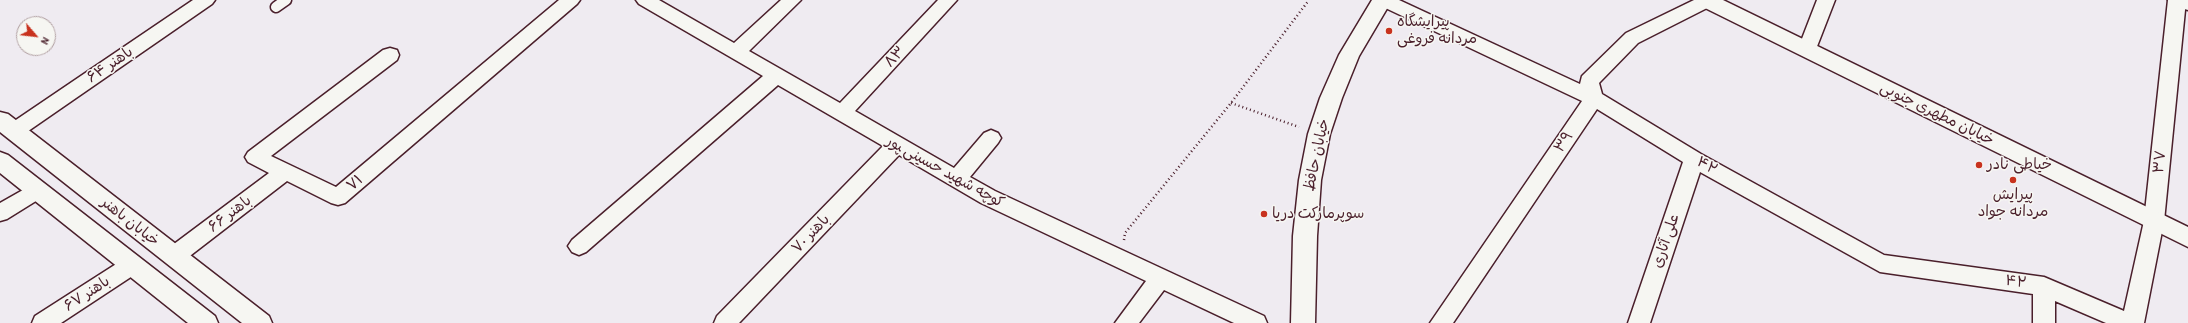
<!DOCTYPE html>
<html>
<head>
<meta charset="utf-8">
<style>
  body { margin:0 }
  #map { position:relative; width:2188px; height:323px; overflow:hidden; background:#efebf1; font-family:"Patrick Hand",sans-serif }
  canvas { display:block }
  .north { position:absolute; left:16px; top:16px; width:40px; height:40px; box-sizing:border-box; background:#f6f6f2; border:1px solid #b1a0a2; border-radius:50%; rotate:118deg; font-size:11px; font-weight:700; line-height:16px; text-align:center; color:#4a1f2b }
  .north::after { content:''; display:block; margin:auto; width:14px; height:18px; background:#c8321e; clip-path:polygon(50% 0,100% 100%,50% 72%,0 100%) }
</style>
</head>
<body>
<div id="map">
<canvas width="2188" height="323"></canvas>
<div class="north">N</div>
</div>
<script>
const context = document.querySelector('canvas').getContext('2d');
context.lineJoin = 'round';
function poly(rows) {
  const path = new Path2D();
  for (const r of rows) {
    path.moveTo(r[0], r[1]);
    for (let i = 2; i < r.length; i += 2) path.lineTo(r[i], r[i + 1]);
  }
  return path;
}
function stroke(path, color, width, dash) {
  context.strokeStyle = color;
  context.lineWidth = width;
  context.lineCap = dash ? 'butt' : 'round';
  context.setLineDash(dash || []);
  context.stroke(path);
}
function fillPath(path, color) {
  context.fillStyle = color;
  context.fill(path, 'evenodd');
}
function label(font, color, halo, rows, align = 'center') {
  context.font = font + ' "Patrick Hand","Playpen Sans Arabic",sans-serif';
  context.lineWidth = 3;
  context.setLineDash([]);
  context.textBaseline = 'middle';
  context.strokeStyle = halo;
  context.fillStyle = color;
  for (const [text, x, y, turn = 0] of rows) {
    context.save();
    context.translate(x, y);
    context.rotate((+turn || 0) * Math.PI / 180);
    context.textAlign = isNaN(turn) ? turn : align;
    if (halo) context.strokeText(text, 0, 0);
    context.fillText(text, 0, 0);
    context.restore();
  }
}
const service = poly([
  [276,7,286,0]
]);
const minor = poly([
  [193,0,215,0,212,4,21,136,14,138,7,136,4,131,7,126,193,0],
  [559,0,580,0,577,4,345,203,338,205,331,203,287,181,182,262,174,265,166,262,163,256,166,250,269,173,248,162,245,157,248,152,383,50,390,48,397,50,399,55,397,60,271,156,336,187,559,0],
  [636,0,659,0,734,43,781,0,801,0,749,51,840,103,938,0,957,0,855,111,954,168,984,133,991,130,998,133,1001,138,998,143,970,177,995,191,1264,316,1267,323,1234,323,1164,290,1139,323,1115,323,1146,281,981,203,899,155,739,323,714,323,717,316,883,146,778,85,586,252,579,255,572,252,568,246,572,240,763,76,639,4,636,0],
  [1374,0,1399,0,1580,84,1582,76,1626,33,1694,0,1718,0,1715,4,1638,43,1599,83,1602,94,1701,154,1884,255,2044,277,2124,311,2144,221,2168,0,2186,0,2164,221,2144,323,2106,323,2055,301,2055,323,2033,323,2033,294,1880,272,1700,172,1650,323,1628,323,1683,162,1597,109,1453,323,1430,323,1582,101,1377,4,1374,0],
  [1817,0,1835,0,1816,49,1814,54,1807,56,1800,54,1798,49,1817,0],
  [37,182,44,184,47,190,44,196,7,219,0,221,0,203,37,182],
  [132,256,140,259,143,265,140,271,61,323,32,323,35,316,124,259,132,256]
]);
const tertiary = poly([
  [1696,0,1723,0,2188,227,2188,247,1699,5,1696,0],
  [2168,0,2188,0,2188,10,2171,5,2168,0]
]);
const secondary = poly([
  [1372,0,1392,0,1359,56,1342,98,1330,134,1321,180,1317,236,1315,323,1291,323,1293,236,1299,180,1308,134,1320,98,1339,55,1372,0],
  [0,112,8,114,269,316,272,323,242,323,0,132,0,112],
  [0,152,8,155,215,316,218,323,188,323,0,173,0,152]
]);
stroke(service, '#4a1f2b', 13);
stroke(minor, '#4a1f2b', 3);
stroke(tertiary, '#4a1f2b', 3);
stroke(secondary, '#4a1f2b', 3);
stroke(poly([
  [1231,103,1299,127],
  [1124,240,1125,233,1231,103,1309,0]
]), '#4a1f2b', 2.5, [1, 3]);
stroke(service, '#f6f6f2', 10);
fillPath(minor, '#f6f6f2');
fillPath(tertiary, '#f6f6f2');
fillPath(secondary, '#f6f6f2');
for (const [x, y, r, color] of [
  [1389,31,4,"#c8321e"],
  [1979,165,4,"#c8321e"],
  [2013,180,4,"#c8321e"],
  [1264,214,4,"#c8321e"]
]) {
  const dot = new Path2D();
  dot.arc(x, y, r, 0, 2 * Math.PI);
  context.fillStyle = color;
  context.fill(dot);
  stroke(dot, '#f6f6f2', 1.5);
}
label('15px', '#4a1f2b', '#f6f6f2', [
  ["پیرایشگاه",1397,22],
  ["مردانه فروغی",1397,39],
  ["خیاطی نادر",1987,165],
  ["پیرایش",2013,195,"center"],
  ["مردانه جواد",2013,212,"center"],
  ["سوپرمارکت دریا",1272,214]
], 'left');
label('15px', '#4a1f2b', '#f6f6f2', [
  ["۸۳",895,57,-47],
  ["باهنر ۶۴",110,65,-34],
  ["خیابان مطهری جنوبی",1937,114,26],
  ["۳۹",1564,142,-56],
  ["خیابان حافظ",1317,155,-78],
  ["۳۷",2160,162,-84],
  ["۴۲",1707,166,29],
  ["کوچه شهید حسینی ‍پور",945,172,29],
  ["۷۱",355,183,-40],
  ["باهنر ۶۶",230,214,-37],
  ["خیابان باهنر",130,222,38],
  ["باهنر ۷۰",811,234,-46],
  ["علی آثاری",1666,241,-71],
  ["۴۲",2016,282,8],
  ["باهنر ۶۷",87,294,-33]
]);
</script>
</body>
</html>
